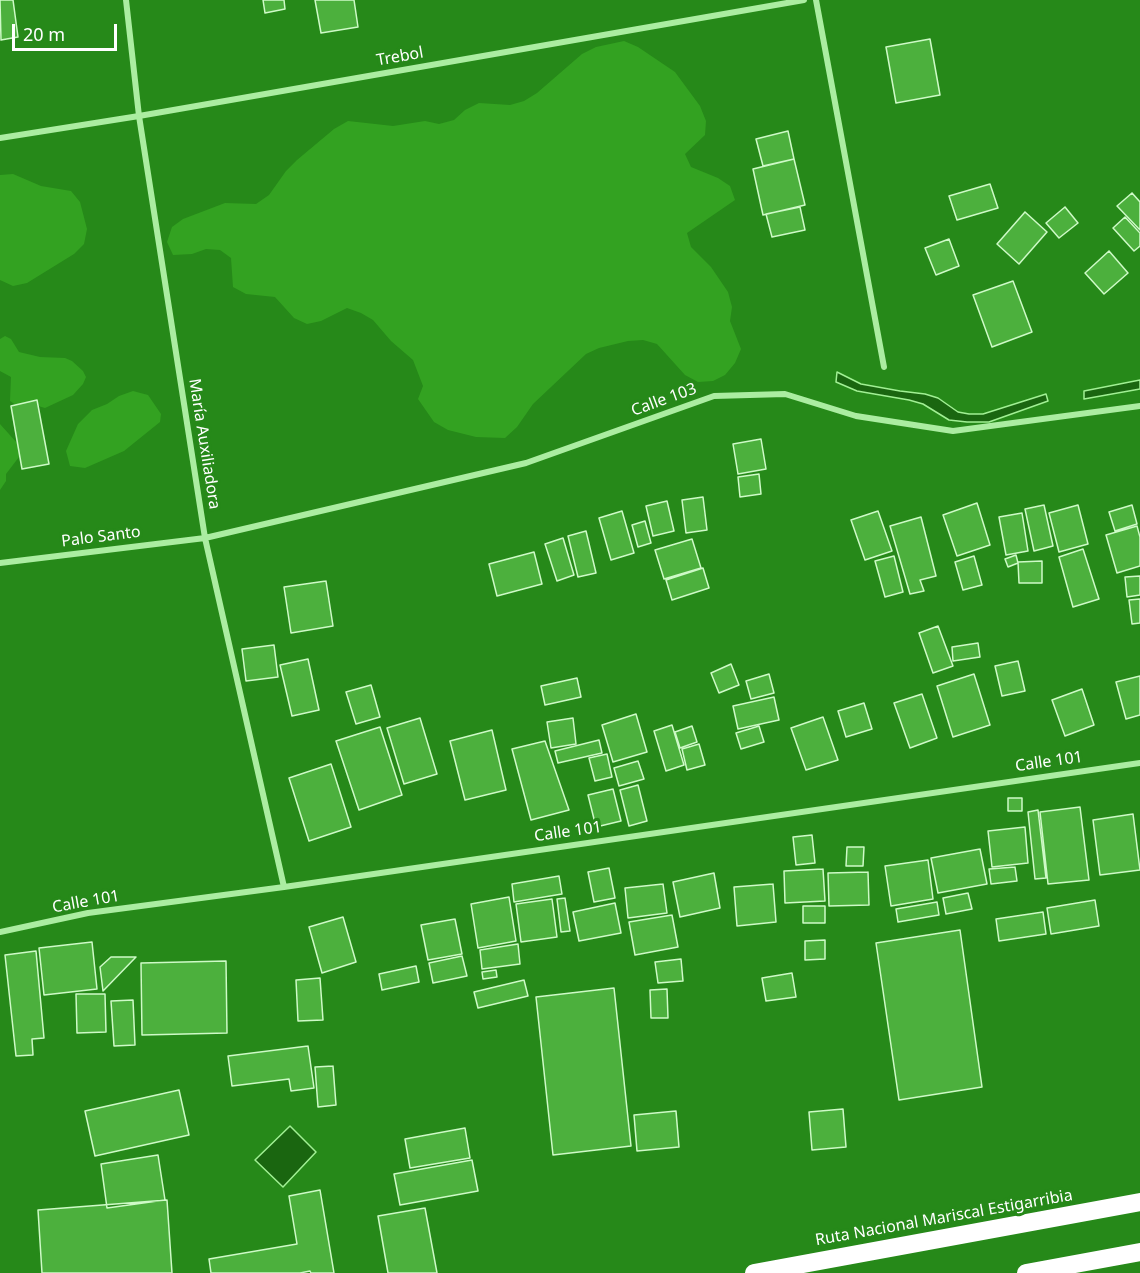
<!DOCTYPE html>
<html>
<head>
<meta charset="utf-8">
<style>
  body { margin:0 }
  #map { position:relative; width:1140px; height:1273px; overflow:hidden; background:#268919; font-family:"Noto Sans",sans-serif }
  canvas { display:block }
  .scale { position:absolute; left:12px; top:24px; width:105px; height:27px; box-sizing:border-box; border:3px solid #fff; border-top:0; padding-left:8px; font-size:18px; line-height:21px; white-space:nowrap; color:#fff; -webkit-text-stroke:4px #268919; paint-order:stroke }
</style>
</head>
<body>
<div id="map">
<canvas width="1140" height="1273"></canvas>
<div class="scale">20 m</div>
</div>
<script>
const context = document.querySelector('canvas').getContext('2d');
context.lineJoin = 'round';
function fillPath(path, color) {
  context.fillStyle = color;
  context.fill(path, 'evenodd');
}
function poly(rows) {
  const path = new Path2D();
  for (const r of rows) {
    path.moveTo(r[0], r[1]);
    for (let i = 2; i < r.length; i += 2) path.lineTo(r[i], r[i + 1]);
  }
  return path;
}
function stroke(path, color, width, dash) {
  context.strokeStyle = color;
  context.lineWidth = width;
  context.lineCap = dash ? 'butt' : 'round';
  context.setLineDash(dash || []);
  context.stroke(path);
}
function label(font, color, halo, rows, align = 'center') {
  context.font = font + ' "Noto Sans",sans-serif';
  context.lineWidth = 6;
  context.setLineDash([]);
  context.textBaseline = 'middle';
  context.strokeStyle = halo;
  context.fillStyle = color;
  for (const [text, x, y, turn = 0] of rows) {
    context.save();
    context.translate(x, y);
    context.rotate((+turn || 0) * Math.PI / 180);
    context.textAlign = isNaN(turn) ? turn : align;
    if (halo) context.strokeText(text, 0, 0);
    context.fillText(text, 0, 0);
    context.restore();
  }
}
fillPath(poly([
  [624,41,638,47,675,72,700,106,706,121,705,135,685,154,691,167,718,178,730,186,735,200,687,233,691,247,711,267,728,292,732,307,730,321,741,349,735,363,725,375,713,381,698,382,685,375,657,344,643,340,628,341,599,348,586,354,533,404,517,427,505,438,476,437,448,430,434,422,418,399,423,386,413,360,391,341,373,320,361,313,347,308,321,321,307,324,294,318,275,297,246,294,233,287,231,258,220,250,206,249,192,254,173,255,167,242,172,227,183,219,225,203,256,204,269,195,286,171,297,160,334,129,348,121,393,126,425,121,439,124,454,120,465,110,479,103,510,105,524,101,537,93,582,54,596,47],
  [13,174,41,186,71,191,80,202,87,229,84,244,74,254,27,283,13,286,0,280,0,175],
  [5,336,11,339,19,352,40,357,65,358,72,361,83,371,86,377,83,384,73,395,45,408,38,406,23,408,16,405,10,401,11,377,0,371,0,339],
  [133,391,148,395,161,414,160,422,124,451,85,468,70,466,66,451,78,424,92,410,107,404,119,396],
  [0,424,17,443,20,449,19,457,6,474,6,481,0,490]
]), '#33a221');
const water = poly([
  [837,372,861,384,900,391,925,394,938,398,958,412,969,414,983,414,1046,394,1048,401,989,422,967,422,949,420,923,404,909,400,857,391,836,382,837,372],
  [1140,380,1140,389,1084,399,1084,391,1140,380],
  [290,1126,316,1152,283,1187,255,1160,290,1126]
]);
fillPath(water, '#1a6610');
stroke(water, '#a1f094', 1.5);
const building = poly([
  [0,0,13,0,18,37,1,40,0,0],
  [263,0,284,0,285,9,265,13,263,0],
  [315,0,354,0,358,27,321,33,315,0],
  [930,39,940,95,896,103,886,47,930,39],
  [788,131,794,159,763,166,756,139,788,131],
  [794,159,805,205,763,215,753,169,794,159],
  [990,184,998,208,957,220,949,196,990,184],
  [1132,193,1140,202,1140,230,1117,206,1132,193],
  [800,207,805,230,772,237,766,214,800,207],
  [1065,207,1078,223,1059,238,1046,223,1065,207],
  [1025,212,1047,232,1019,264,997,244,1025,212],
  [1125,217,1140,233,1140,246,1134,251,1113,228,1125,217],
  [949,239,959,266,936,275,925,248,949,239],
  [1109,251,1128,273,1104,294,1085,273,1109,251],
  [1013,281,1032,332,992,347,973,295,1013,281],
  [37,400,49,464,22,469,11,406,37,400],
  [761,439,766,469,738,474,733,444,761,439],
  [759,474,761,494,740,497,738,477,759,474],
  [703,497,707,530,686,533,682,500,703,497],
  [667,501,674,531,653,536,646,506,667,501],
  [977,503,990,545,957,556,943,515,977,503],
  [1044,505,1053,546,1034,551,1025,509,1044,505],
  [1078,505,1088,544,1059,552,1049,513,1078,505],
  [1132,505,1137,524,1115,531,1109,512,1132,505],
  [622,511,634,553,611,560,599,518,622,511],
  [878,511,892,551,865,560,851,520,878,511],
  [1022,513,1028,551,1006,555,999,517,1022,513],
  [921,517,936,576,920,580,924,591,910,594,890,526,921,517],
  [645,521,651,543,638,547,632,525,645,521],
  [1137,526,1140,537,1140,566,1117,573,1106,535,1137,526],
  [586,531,596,573,578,577,568,536,586,531],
  [563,538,574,575,557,581,545,544,563,538],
  [692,539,701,568,664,579,655,550,692,539],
  [1083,549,1099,599,1073,607,1059,557,1083,549],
  [534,552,542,584,497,596,489,564,534,552],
  [1016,555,1018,563,1008,567,1005,559,1016,555],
  [894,556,903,592,885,597,875,561,894,556],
  [974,556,982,585,963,590,955,562,974,556],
  [1042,561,1042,583,1019,583,1018,562,1042,561],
  [703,568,709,588,672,600,666,580,703,568],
  [1140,576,1140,595,1127,597,1125,577,1140,576],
  [326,581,333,626,291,633,284,587,326,581],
  [1140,599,1140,623,1132,624,1129,600,1140,599],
  [938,626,953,666,933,673,919,633,938,626],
  [978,643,980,657,953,661,952,647,978,643],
  [274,645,278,677,246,681,242,649,274,645],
  [308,659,319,710,292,716,280,665,308,659],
  [1018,661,1025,691,1002,696,995,666,1018,661],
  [731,664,739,685,719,693,711,673,731,664],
  [769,674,774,693,751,699,746,681,769,674],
  [974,674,990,725,953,737,937,686,974,674],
  [1140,676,1140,715,1126,719,1116,682,1140,676],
  [577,678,581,697,545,705,541,686,577,678],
  [371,685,380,717,356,724,346,692,371,685],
  [1082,689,1094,725,1065,736,1052,700,1082,689],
  [922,694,937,738,910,748,894,703,922,694],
  [774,697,779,720,738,729,733,706,774,697],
  [864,703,872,729,846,737,838,711,864,703],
  [636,714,647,752,613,762,602,725,636,714],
  [823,717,838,760,806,770,791,728,823,717],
  [420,718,437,774,404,784,387,728,420,718],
  [573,718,576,744,551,748,547,722,573,718],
  [672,725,684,765,666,771,654,731,672,725],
  [692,726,697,742,680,748,675,732,692,726],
  [759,726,764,742,741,749,736,733,759,726],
  [380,727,402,795,359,810,336,741,380,727],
  [492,730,506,790,465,800,450,741,492,730],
  [599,740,602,753,558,763,555,751,599,740],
  [545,741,569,810,531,820,512,749,545,741],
  [699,744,705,765,687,770,682,749,699,744],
  [607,754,612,777,595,781,589,758,607,754],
  [638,761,644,779,619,786,614,768,638,761],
  [331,764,351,827,309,841,289,778,331,764],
  [638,785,647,821,629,826,620,790,638,785],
  [613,789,621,821,596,827,588,795,613,789],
  [1008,798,1022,798,1022,811,1008,811,1008,798],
  [1080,807,1089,880,1048,884,1040,812,1080,807],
  [1038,810,1046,878,1035,879,1028,812,1038,810],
  [1133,814,1140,870,1100,875,1093,820,1133,814],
  [1025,827,1028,863,992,867,988,831,1025,827],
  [812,835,815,863,796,865,793,837,812,835],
  [847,847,864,847,863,866,846,866,847,847],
  [980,849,987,884,938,893,931,858,980,849],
  [928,860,933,899,891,906,885,866,928,860],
  [1015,867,1017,881,991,884,989,869,1015,867],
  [609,868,615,898,594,902,588,872,609,868],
  [823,869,825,901,785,903,784,871,823,869],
  [868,872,869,905,829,906,828,873,868,872],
  [714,873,720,908,680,917,673,882,714,873],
  [559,876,562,894,514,902,512,884,559,876],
  [663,884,667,913,628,918,625,888,663,884],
  [773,884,776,922,737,926,734,887,773,884],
  [968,893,972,909,946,914,943,898,968,893],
  [509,897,516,941,478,948,471,904,509,897],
  [565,898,570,931,561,932,557,899,565,898],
  [552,899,557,937,521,942,516,904,552,899],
  [1095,900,1099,926,1051,934,1047,908,1095,900],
  [937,902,939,915,898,922,896,909,937,902],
  [615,903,621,933,579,941,573,912,615,903],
  [803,906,825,906,825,923,803,923,803,906],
  [1043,912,1046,934,999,941,996,919,1043,912],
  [672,915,678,947,635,955,629,922,672,915],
  [343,917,356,962,322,973,309,927,343,917],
  [455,919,462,954,428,960,421,925,455,919],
  [960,930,982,1087,899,1100,876,943,960,930],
  [825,940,825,959,805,960,805,941,825,940],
  [92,942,97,989,44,995,39,948,92,942],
  [518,944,520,964,482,969,480,950,518,944],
  [36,951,44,1038,32,1039,33,1055,16,1056,5,955,36,951],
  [462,956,467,976,433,983,429,963,462,956],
  [111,957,136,957,103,991,100,967,111,957],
  [681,959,683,981,658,983,655,962,681,959],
  [226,961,227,1033,142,1035,141,963,226,961],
  [416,966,419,982,382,990,379,974,416,966],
  [496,970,497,977,483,979,482,972,496,970],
  [792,973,796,997,766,1001,762,978,792,973],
  [320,978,323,1020,298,1021,296,980,320,978],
  [524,980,528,996,478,1008,474,992,524,980],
  [614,988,631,1146,553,1155,536,997,614,988],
  [667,989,668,1018,651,1018,650,990,667,989],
  [76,994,105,994,106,1032,77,1033,76,994],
  [133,1000,135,1045,114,1046,111,1001,133,1000],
  [308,1046,314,1088,291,1091,289,1079,232,1086,228,1056,308,1046],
  [333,1066,336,1105,318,1107,315,1067,333,1066],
  [179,1090,189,1135,95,1156,85,1111,179,1090],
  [843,1109,846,1147,812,1150,809,1112,843,1109],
  [676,1111,679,1147,637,1151,634,1115,676,1111],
  [465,1128,470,1158,410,1168,405,1139,465,1128],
  [158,1155,165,1200,107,1208,101,1164,158,1155],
  [472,1160,478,1191,400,1205,394,1174,472,1160],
  [320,1190,334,1273,311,1273,310,1271,300,1273,211,1273,209,1259,297,1244,289,1196,320,1190],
  [167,1200,172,1273,42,1273,38,1210,167,1200],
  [425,1208,437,1273,388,1273,378,1216,425,1208]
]);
fillPath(building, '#4cb03d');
stroke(building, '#cefac7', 1.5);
stroke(poly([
  [126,0,139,116,205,538,284,887],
  [816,0,884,367],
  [0,138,139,116,804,0],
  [0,563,205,538,526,463,714,396,785,394,856,416,953,431,1140,406],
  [0,932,88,913,284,887,1140,763]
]), '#abeda1', 6);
stroke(poly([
  [754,1273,1140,1202],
  [1026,1273,1140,1252]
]), '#fff', 18);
label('16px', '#fff', '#268919', [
  ["Trebol",400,57,-10],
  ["Calle 103",664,400,-20],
  ["María Auxiliadora",204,444,81],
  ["Palo Santo",101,537,-7],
  ["Calle 101",1049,762,-8],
  ["Calle 101",568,832,-8],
  ["Calle 101",86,902,-10],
  ["Ruta Nacional Mariscal Estigarribia",944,1218,-10]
]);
</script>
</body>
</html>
